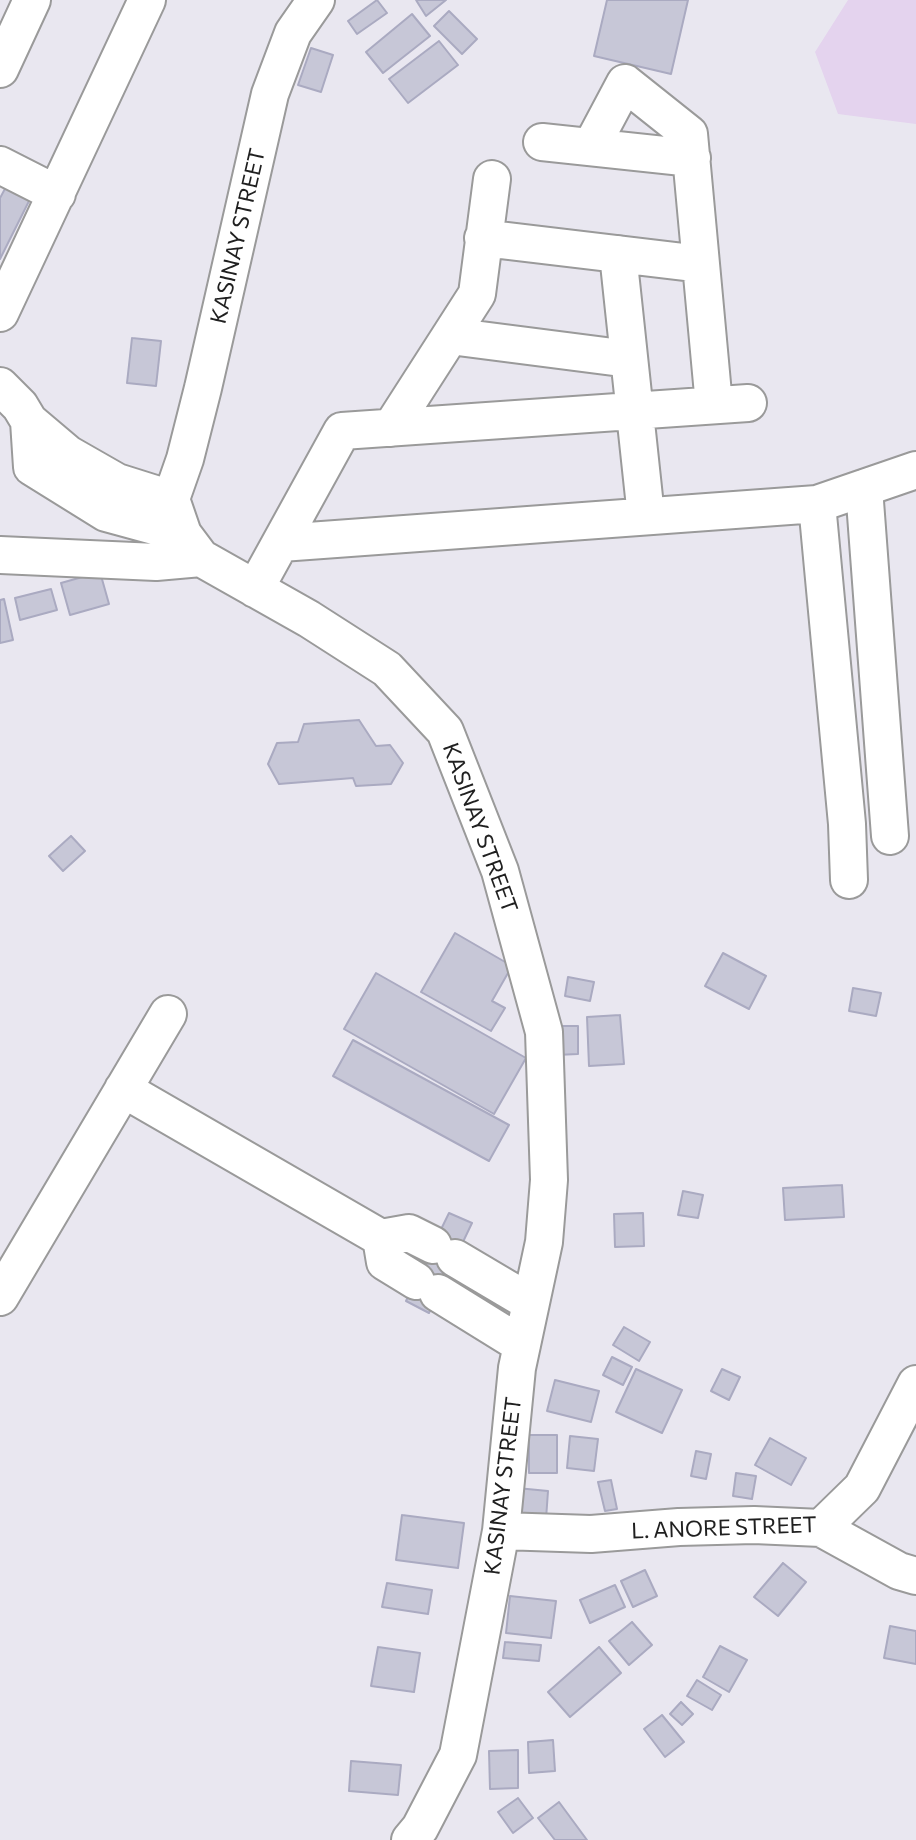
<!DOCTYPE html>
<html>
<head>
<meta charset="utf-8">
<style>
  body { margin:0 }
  canvas { display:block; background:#e9e7f0 }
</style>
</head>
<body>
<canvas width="916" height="1840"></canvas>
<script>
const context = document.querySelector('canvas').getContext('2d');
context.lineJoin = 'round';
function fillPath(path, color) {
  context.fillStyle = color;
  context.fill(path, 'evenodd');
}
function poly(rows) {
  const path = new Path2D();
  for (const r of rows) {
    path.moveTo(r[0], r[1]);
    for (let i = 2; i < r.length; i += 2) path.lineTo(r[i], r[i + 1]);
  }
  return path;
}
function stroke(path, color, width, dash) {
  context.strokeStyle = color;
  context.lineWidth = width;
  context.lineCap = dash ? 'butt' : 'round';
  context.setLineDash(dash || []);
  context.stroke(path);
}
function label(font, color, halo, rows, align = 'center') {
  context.font = font + ' Commissioner,sans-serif';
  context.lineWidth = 8;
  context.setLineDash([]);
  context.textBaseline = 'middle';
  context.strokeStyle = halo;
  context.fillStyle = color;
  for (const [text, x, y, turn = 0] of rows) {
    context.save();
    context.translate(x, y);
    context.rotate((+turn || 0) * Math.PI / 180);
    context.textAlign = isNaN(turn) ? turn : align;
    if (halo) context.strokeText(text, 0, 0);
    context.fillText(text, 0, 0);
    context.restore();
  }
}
fillPath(poly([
  [848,0,916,0,916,124,838,114,815,52]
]), '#e4d3ee');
const building = poly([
  [377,0,387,13,357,34,348,21,377,0],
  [416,0,446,0,426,16,416,0],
  [607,0,688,0,671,74,594,56,607,0],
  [449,11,477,39,462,54,434,26,449,11],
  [412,14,430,36,383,73,366,52,412,14],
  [439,41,458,65,408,103,389,79,439,41],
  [311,48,333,55,321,92,298,85,311,48],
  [7,185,31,197,0,259,0,198,7,185],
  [132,338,161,341,156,386,127,383,132,338],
  [100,572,109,604,70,615,61,583,100,572],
  [51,589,57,610,20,620,15,598,51,589],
  [4,599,13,640,0,643,0,600,4,599],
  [359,720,376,746,390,745,403,763,391,784,356,786,353,778,279,784,268,764,277,743,298,742,304,724,359,720],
  [71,836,85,851,63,871,49,856,71,836],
  [455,933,512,966,492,1001,505,1008,491,1031,421,992,455,933],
  [723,953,766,976,749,1009,705,986,723,953],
  [376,973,526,1058,494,1114,344,1029,376,973],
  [568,977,594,982,590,1001,565,996,568,977],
  [853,988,881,993,876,1016,849,1011,853,988],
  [620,1015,624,1064,589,1066,587,1017,620,1015],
  [556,1026,578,1026,578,1054,556,1055,556,1026],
  [353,1040,509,1125,489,1161,333,1076,353,1040],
  [842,1185,844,1217,785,1220,783,1188,842,1185],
  [683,1191,703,1195,698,1218,678,1215,683,1191],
  [449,1213,472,1223,429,1313,406,1301,449,1213],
  [643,1213,644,1246,615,1247,614,1214,643,1213],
  [624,1327,650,1342,639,1361,613,1345,624,1327],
  [612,1357,632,1367,623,1385,603,1375,612,1357],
  [636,1369,682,1390,662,1433,616,1412,636,1369],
  [722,1369,740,1377,729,1400,711,1391,722,1369],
  [555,1380,599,1391,591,1422,547,1411,555,1380],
  [529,1435,557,1435,557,1473,529,1473,529,1435],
  [570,1436,598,1439,594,1471,567,1468,570,1436],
  [770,1438,806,1458,791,1485,755,1465,770,1438],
  [696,1451,711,1454,706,1479,691,1476,696,1451],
  [736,1473,756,1476,752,1499,733,1496,736,1473],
  [611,1480,617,1509,605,1511,598,1482,611,1480],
  [517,1488,548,1491,546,1519,514,1516,517,1488],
  [402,1515,464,1523,458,1568,396,1560,402,1515],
  [783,1563,806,1582,778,1616,754,1597,783,1563],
  [645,1570,657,1596,633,1607,621,1581,645,1570],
  [387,1583,432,1590,428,1614,382,1607,387,1583],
  [615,1585,625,1607,590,1623,580,1600,615,1585],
  [510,1596,556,1601,551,1638,506,1633,510,1596],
  [632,1622,652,1645,629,1665,609,1641,632,1622],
  [890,1626,916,1631,916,1664,884,1658,890,1626],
  [505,1642,541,1645,539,1661,503,1658,505,1642],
  [720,1646,747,1660,729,1692,703,1677,720,1646],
  [378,1647,420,1653,414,1692,371,1686,378,1647],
  [599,1647,621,1673,570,1717,548,1692,599,1647],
  [697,1680,721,1695,712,1710,687,1696,697,1680],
  [681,1702,693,1714,682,1725,670,1714,681,1702],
  [662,1715,684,1742,665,1757,644,1729,662,1715],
  [553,1740,555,1771,529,1773,528,1742,553,1740],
  [518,1750,518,1788,490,1789,489,1751,518,1750],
  [351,1761,401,1765,398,1795,349,1791,351,1761],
  [518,1798,533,1818,513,1833,498,1812,518,1798],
  [559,1802,587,1840,555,1840,538,1818,559,1802]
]);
fillPath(building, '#c7c7d7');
stroke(building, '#aaaac1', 2);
const minor = poly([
  [316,0,293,33,270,94,203,388,185,459,171,499,183,534,201,558,309,619,387,669,445,731,500,871,544,1032,549,1180,544,1242,517,1368,501,1531,458,1755,420,1828,410,1840],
  [0,69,32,0],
  [542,142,692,158],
  [591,147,625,83,689,134,714,405],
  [0,165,57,194],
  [483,238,701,264],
  [618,254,646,516],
  [0,313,147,0],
  [450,336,629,359],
  [0,386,20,406,29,421,68,454,117,482,171,499],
  [29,421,32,467,106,513,183,534],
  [391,428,477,294,492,179],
  [864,488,890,836],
  [817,504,847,824,849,880],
  [281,543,817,504,916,470],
  [0,555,156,562,201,558],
  [255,589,342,431,748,403],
  [123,1089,381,1238,409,1233,433,1245],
  [381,1238,385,1262,416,1281],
  [455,1258,531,1303],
  [438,1293,522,1345],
  [0,1297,168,1014],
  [821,1528,899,1571,916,1576],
  [501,1531,591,1534,679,1527,754,1525,821,1528,862,1488,916,1384]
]);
stroke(minor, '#9a9a9a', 40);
stroke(minor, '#fff', 36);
label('22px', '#202020', '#fff', [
  ["KASINAY STREET",238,236,-77],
  ["KASINAY STREET",480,828,70],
  ["KASINAY STREET",503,1486,-83],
  ["L. ANORE STREET",724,1528,-2]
]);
</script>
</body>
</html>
